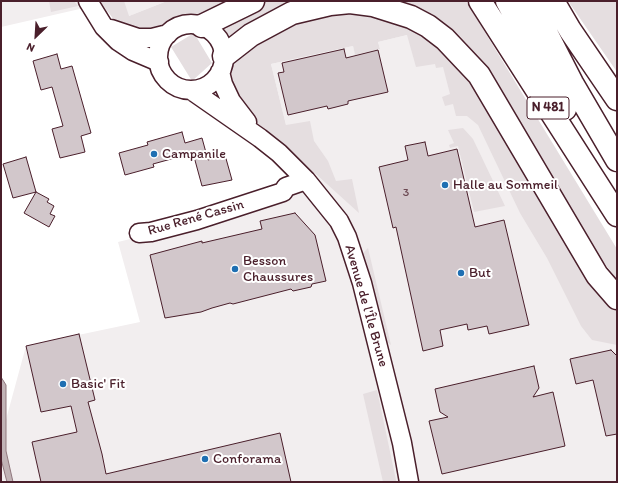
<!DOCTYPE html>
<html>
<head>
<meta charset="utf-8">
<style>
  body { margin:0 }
  #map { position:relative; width:618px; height:483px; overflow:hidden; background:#fff; font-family:Itim,sans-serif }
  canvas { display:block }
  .frame { position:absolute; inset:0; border:2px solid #4a1f2b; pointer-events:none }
  .north { position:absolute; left:16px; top:16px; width:40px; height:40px; -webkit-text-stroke:3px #fff; paint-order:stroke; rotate:205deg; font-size:11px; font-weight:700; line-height:16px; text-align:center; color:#4a1f2b }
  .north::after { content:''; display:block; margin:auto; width:14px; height:18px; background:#4a1f2b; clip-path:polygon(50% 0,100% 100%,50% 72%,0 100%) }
</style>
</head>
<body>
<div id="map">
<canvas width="618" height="483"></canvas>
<div class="frame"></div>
<div class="north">N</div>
</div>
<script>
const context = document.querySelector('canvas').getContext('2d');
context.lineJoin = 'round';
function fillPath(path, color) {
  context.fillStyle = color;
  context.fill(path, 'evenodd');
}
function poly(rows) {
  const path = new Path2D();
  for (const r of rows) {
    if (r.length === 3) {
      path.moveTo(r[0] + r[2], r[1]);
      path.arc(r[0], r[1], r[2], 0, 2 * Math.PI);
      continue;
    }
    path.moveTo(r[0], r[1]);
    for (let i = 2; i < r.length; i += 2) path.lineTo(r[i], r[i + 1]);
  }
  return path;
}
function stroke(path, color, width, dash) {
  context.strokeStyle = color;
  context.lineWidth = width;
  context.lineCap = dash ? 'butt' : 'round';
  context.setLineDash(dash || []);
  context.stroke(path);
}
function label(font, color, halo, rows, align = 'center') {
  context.font = font + ' Itim,sans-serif';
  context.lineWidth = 4;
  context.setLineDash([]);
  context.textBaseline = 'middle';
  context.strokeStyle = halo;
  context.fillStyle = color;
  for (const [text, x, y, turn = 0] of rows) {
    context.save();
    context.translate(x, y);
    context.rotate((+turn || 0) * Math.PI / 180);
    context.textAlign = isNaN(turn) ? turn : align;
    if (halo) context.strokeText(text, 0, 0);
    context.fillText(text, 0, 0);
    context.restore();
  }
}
fillPath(poly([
  [1,1,167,1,129,16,84,8,1,27],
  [407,35,440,58,617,333,617,482,1,482,1,438,26,346,140,322,118,242,288,200,314,141,286,125,271,64,353,46,355,54,380,49,378,42]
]), '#f2eeef');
fillPath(poly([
  [49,1,74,1,78,6,51,12],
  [100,1,124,1,129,16,167,1,229,1,201,14,179,17,156,27,139,31,117,24],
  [262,1,303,1,229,44,217,26],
  [399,1,466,1,617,249,617,279,601,259,504,100,412,6],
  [569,1,617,1,617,72,570,4],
  [334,10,398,17,431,37,466,68,571,254,606,302,617,311,617,345,592,340,581,326,547,258,520,213,478,125,467,116,456,116,453,104,445,106,442,97,450,94,443,67,436,68,435,64,416,67,407,35,378,42,380,49,355,55,353,46,271,64,286,125,310,121,314,141,328,161,336,181,352,179,359,213,275,137,260,128,247,113,230,84,229,67,240,51,310,13],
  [194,33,212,63,192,81,171,47],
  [463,128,473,139,505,206,474,212,458,146,450,148,449,145,454,143,448,130],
  [368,248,391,345,385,341,362,254],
  [377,390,396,480,396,482,383,482,363,394]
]), '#e5dee0');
const water = poly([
  [1,377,6,385,6,451,13,482,7,482,1,459,1,377]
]);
fillPath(water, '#c1b3b6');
stroke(water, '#91787e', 1);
const building = poly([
  [344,49,346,58,378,50,388,92,348,101,348,104,328,109,327,106,288,115,278,73,284,72,282,63,344,49],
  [57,54,61,69,72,66,91,133,81,136,85,152,60,158,52,129,63,126,52,87,41,90,33,61,57,54],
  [182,132,185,143,202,138,208,160,225,155,232,180,202,186,193,153,153,164,154,167,125,175,119,153,148,145,147,142,182,132],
  [425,142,428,156,457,149,475,227,504,220,529,325,489,334,487,326,468,330,467,324,440,330,443,346,423,351,396,227,393,228,379,167,408,160,405,146,425,142],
  [26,157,36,192,13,198,3,164,26,157],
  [36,192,49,199,47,202,54,206,50,214,55,216,49,227,24,213,36,192],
  [295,213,315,235,326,281,312,284,311,287,293,291,291,289,233,304,230,303,212,308,201,312,165,318,150,255,202,241,202,243,262,229,260,221,295,213],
  [79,334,95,400,88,402,102,454,106,474,280,433,291,482,41,482,32,442,77,432,71,406,41,412,26,346,79,334],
  [611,350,617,356,617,434,606,436,593,380,576,384,570,359,611,350],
  [534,366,539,388,533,397,553,392,565,446,442,474,429,421,448,417,440,412,435,389,534,366]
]);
fillPath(building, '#d2c7cb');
stroke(building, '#4a1f2b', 1);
const minor = poly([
  [88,1,104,27,118,41,133,51,159,62],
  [191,57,33],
  [111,29,138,38,152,38,168,34],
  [220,72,223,84,231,101,247,122],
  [191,90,260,138,279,153,306,180,339,221,347,237,362,283,402,443,409,482],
  [139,233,151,232,197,220,283,192,286,187,306,180]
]);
const highway = poly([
  [480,1,617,215],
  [507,1,565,109],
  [530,1,572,83,617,160],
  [553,1,570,30,617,99],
  [202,26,253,1],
  [224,56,251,35,292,13,330,4,350,2,373,5,411,17,428,26,445,39,479,75,597,275,617,298]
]);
stroke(minor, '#4a1f2b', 21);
stroke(highway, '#4a1f2b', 25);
stroke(minor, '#fff', 18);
stroke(highway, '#fff', 22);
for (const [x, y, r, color] of [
  [154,154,4,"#1f6fb2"],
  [445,185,4,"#1f6fb2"],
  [235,269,4,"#1f6fb2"],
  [461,273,4,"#1f6fb2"],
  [63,384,4,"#1f6fb2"],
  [205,459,4,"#1f6fb2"]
]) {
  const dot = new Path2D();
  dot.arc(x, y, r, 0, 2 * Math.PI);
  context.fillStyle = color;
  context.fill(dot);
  stroke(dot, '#fff', 1.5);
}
label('12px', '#6c4953', null, [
  ["3",406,193]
]);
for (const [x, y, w] of [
  [548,108,42]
]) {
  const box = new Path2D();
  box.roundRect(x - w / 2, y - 11, w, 22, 3);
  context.fillStyle = '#fff';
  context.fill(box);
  stroke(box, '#4a1f2b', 1);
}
label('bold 13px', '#4a1f2b', null, [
  ["N 481",548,108]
]);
label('14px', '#4a1f2b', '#fff', [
  ["Campanile",162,154],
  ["Halle au Sommeil",453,185],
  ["Besson",243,261],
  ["Chaussures",243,277],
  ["But",469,273],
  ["Basic' Fit",71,384],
  ["Conforama",213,459]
], 'left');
label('14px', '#4a1f2b', '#fff', [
  ["Rue René Cassin",196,218,-16],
  ["Avenue de l'Île Brune",366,306,74]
]);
</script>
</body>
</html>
